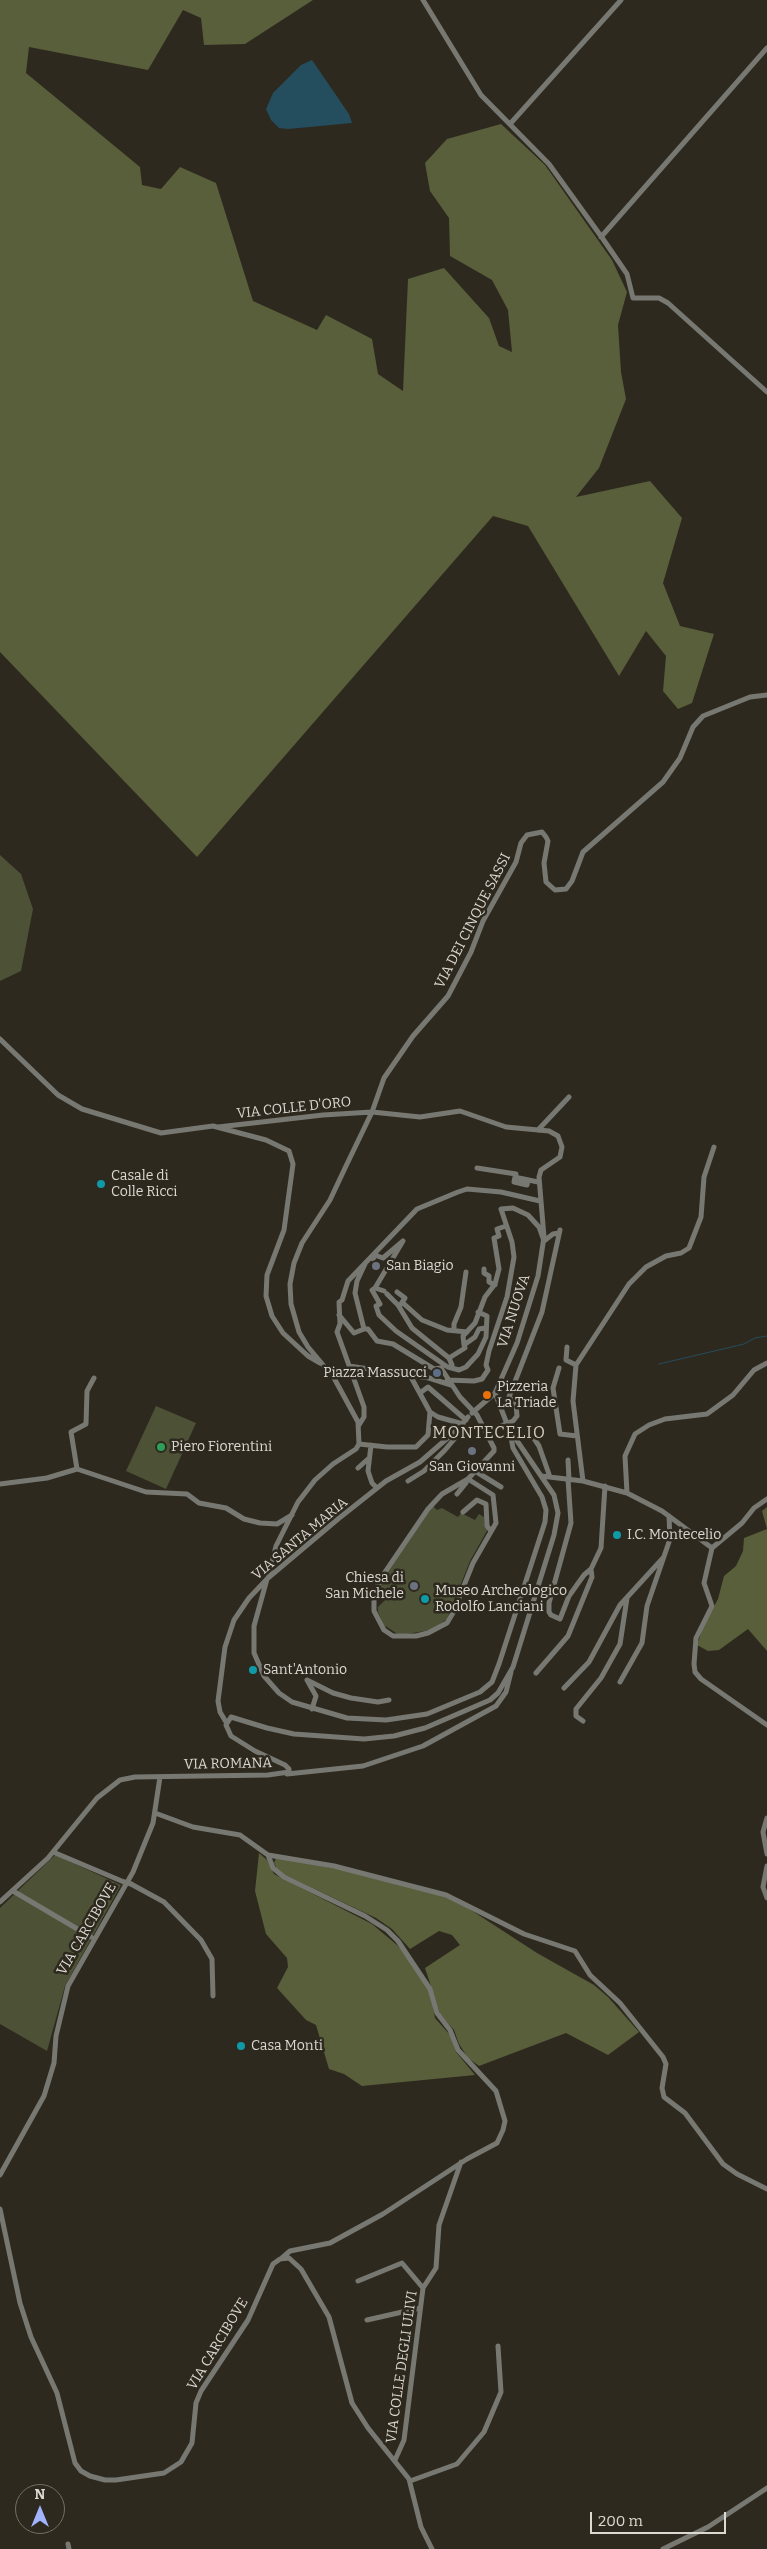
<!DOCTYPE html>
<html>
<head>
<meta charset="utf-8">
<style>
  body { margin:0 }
  #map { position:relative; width:767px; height:2549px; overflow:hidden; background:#2e291e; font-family:Bitter,serif }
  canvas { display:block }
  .north { position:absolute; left:15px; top:2484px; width:50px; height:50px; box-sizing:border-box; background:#2e291e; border:1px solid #746f66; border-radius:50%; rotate:0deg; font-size:14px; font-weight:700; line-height:20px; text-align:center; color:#dcd8d2 }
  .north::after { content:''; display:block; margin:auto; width:18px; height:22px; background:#a1b3fd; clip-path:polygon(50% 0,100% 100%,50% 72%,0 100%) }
  .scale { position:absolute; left:590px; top:2512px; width:136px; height:22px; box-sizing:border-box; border:2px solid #dcd8d2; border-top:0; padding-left:6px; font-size:15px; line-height:18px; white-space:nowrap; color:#dcd8d2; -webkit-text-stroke:4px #2e291e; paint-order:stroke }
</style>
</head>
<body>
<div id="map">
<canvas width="767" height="2549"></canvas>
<div class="north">N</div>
<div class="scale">200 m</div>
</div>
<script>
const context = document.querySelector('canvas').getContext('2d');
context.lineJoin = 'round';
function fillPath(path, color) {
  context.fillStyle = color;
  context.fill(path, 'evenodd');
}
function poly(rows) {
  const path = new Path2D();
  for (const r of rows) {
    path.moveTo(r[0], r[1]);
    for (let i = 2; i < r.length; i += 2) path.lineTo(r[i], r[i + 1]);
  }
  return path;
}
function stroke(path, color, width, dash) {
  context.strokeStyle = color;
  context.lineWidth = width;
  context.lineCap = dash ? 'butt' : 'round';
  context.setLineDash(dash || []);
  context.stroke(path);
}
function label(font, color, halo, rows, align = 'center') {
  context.font = font + ' Bitter,serif';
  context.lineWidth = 5;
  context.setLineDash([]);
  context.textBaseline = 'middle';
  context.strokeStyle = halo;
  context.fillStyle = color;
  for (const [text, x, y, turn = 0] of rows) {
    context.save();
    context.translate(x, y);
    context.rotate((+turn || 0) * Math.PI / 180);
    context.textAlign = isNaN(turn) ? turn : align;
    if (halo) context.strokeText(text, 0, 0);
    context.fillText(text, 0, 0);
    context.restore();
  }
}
fillPath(poly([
  [0,855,21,874,33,909,21,971,0,981],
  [156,1406,196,1423,166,1489,126,1471],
  [433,1506,437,1510,442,1508,458,1517,461,1513,475,1520,479,1514,484,1517,485,1527,488,1529,470,1561,447,1619,432,1630,399,1635,384,1625,378,1612,378,1607,385,1600,380,1589,380,1584],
  [55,1855,121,1885,65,1986,47,2051,0,2024,0,1908]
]), '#4d5136');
fillPath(poly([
  [0,0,313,0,245,44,204,45,201,18,183,10,148,70,29,47,26,73,140,167,142,185,161,189,180,167,216,183,253,301,317,330,326,315,372,339,378,374,403,391,408,279,444,268,489,318,499,346,512,352,508,310,492,280,450,256,449,218,430,191,425,163,447,139,501,124,545,165,612,260,627,292,618,325,621,372,626,399,599,468,576,497,650,481,682,518,663,583,680,626,714,634,692,703,678,709,663,691,666,656,646,631,619,676,528,526,493,516,197,857,0,652],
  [767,1507,767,1651,748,1629,719,1650,708,1651,697,1645,703,1627,718,1599,724,1576,736,1566,743,1551,744,1538,767,1529,762,1511],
  [259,1853,267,1860,274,1874,372,1924,397,1945,410,1959,431,1995,435,2018,450,2035,456,2052,475,2075,362,2086,344,2074,329,2069,316,2025,306,2020,277,1988,288,1967,287,1958,266,1934,255,1891],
  [276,1858,344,1870,416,1887,457,1901,537,1953,594,1985,608,1997,639,2032,608,2055,566,2033,479,2066,468,2058,459,2044,454,2030,440,2014,425,1968,460,1945,452,1935,439,1931,410,1949,392,1929,376,1918,283,1874,277,1869,274,1863]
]), '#595e3b');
fillPath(poly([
  [312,60,349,114,352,123,288,129,279,128,271,120,266,109,273,93,301,65]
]), '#244d5d');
stroke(poly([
  [659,1364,744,1344,755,1338,767,1336]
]), '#244d5d', 1);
stroke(poly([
  [423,0,481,95,549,164,603,239,627,274,633,298,659,298,668,303,767,392],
  [510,124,621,0],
  [601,237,767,48],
  [0,1039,58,1095,82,1109,161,1133,213,1126,266,1140,289,1151,293,1164,284,1230,267,1275,266,1296,272,1316,283,1333,308,1356,320,1363],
  [538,1130,569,1097],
  [477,1168,516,1174,515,1176],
  [528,1180,527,1185,514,1182,515,1177,519,1178,538,1182],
  [373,1259,375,1255,383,1258,403,1241,375,1288],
  [365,1264,357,1281,355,1293,364,1329,368,1329,377,1341,393,1344,434,1369,441,1368,460,1397,477,1415,494,1448,494,1451,468,1479,442,1494,428,1509,379,1581,374,1601,374,1611,384,1630,393,1636,416,1636,428,1633,447,1623,453,1613,473,1563,496,1523,493,1495,468,1479],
  [484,1269,484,1273,489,1276,489,1282,495,1285],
  [384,1291,375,1288,372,1290,380,1304,376,1306,379,1315,396,1331,446,1366],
  [397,1292,405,1298,401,1304],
  [387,1294,398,1305,412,1328,449,1358,452,1365,451,1368],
  [403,1303,422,1320,447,1330,467,1332],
  [339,1315,354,1333,364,1329],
  [454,1330,454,1324,461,1307,466,1272],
  [464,1345,463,1336,475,1323,485,1297,495,1284,499,1269,494,1238,499,1236,497,1229,506,1226],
  [567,1347,566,1360,576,1365],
  [449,1358,465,1348,464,1345,475,1337,479,1329,485,1328],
  [349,1366,429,1378,451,1385],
  [448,1367,459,1370,466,1367,478,1354,486,1337,487,1316,478,1312],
  [559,1368,553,1388,560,1434,577,1436],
  [411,1377,430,1412,438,1417,463,1424],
  [447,1380,474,1381,482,1379,488,1370,486,1365,489,1351,507,1297,514,1257,512,1242,501,1209,513,1208,528,1215,539,1227,544,1241,553,1234,559,1233],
  [420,1393,428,1387,466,1420],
  [472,1413,495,1393],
  [359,1425,364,1417,364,1407,337,1332,340,1324,339,1302,342,1300,348,1281,417,1209,458,1192,467,1189,501,1192,540,1201],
  [529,1431,539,1446,550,1477],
  [486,1432,513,1421,517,1416,516,1404,509,1397,542,1312,560,1230],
  [359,1444,358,1422,334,1378,308,1347,299,1332,291,1304,290,1284,294,1263,302,1243,330,1200,346,1166,372,1112,384,1078,413,1036,448,996,471,952,483,921,516,862,521,843,527,835,542,832,546,837,548,841,544,863,546,882,555,890,566,889,572,881,583,852,663,782,680,758,693,727,703,716,750,697,767,695],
  [371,1445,368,1471,372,1483,377,1488],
  [568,1460,569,1479],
  [358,1468,368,1459],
  [77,1469,71,1432,86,1424,87,1391,94,1378],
  [475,1471,501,1487],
  [541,1476,583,1481,627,1493,662,1511,712,1548],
  [568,1479,571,1523,549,1603,549,1612,551,1615,560,1619,569,1596,584,1575,591,1569],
  [408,1481,424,1471,445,1450,456,1437,458,1429],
  [583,1481,573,1401,576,1365,629,1284,646,1267,666,1256,681,1253,689,1248,701,1217,704,1177,714,1147],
  [0,1484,47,1478,77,1469,146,1492,187,1494,199,1503,226,1508,244,1519,260,1523,277,1524,292,1515],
  [627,1493,625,1456,635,1434,649,1425,665,1419,707,1414,733,1395,754,1370,767,1363],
  [457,1494,466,1483],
  [767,1499,754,1508,742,1523,712,1548,704,1583,712,1606,696,1638,694,1664,695,1672,701,1679,767,1725],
  [463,1512,477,1500,486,1504,487,1526,491,1531],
  [268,1578,276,1546,298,1502,315,1480,333,1464,356,1449,359,1444,387,1447,416,1447,428,1435,430,1412],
  [267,1579,254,1626,254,1653,264,1676,279,1693,292,1702,347,1718,386,1720,427,1714,480,1692,492,1682,499,1664,545,1522,546,1510,542,1497,513,1448,510,1432],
  [536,1673,568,1636,592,1577,591,1569,601,1548,605,1486],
  [620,1682,642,1643,647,1606,670,1539,669,1516],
  [564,1688,589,1662,620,1605,663,1558],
  [312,1709,316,1696,307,1680,333,1693,351,1698,378,1702,389,1700],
  [583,1721,576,1716,576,1709,601,1678,620,1644,627,1598],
  [226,1722,220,1712,218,1701,225,1647,234,1620,249,1598,268,1578,338,1519,386,1481,420,1462,458,1429,468,1417],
  [287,1774,363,1766,423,1746,496,1706,506,1692,511,1672],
  [155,1813,193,1827,240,1835,268,1855,334,1866,446,1895,524,1934,575,1951,590,1975,620,2003,663,2057,666,2064,662,2088,664,2097,685,2113,723,2164,737,2174,767,2189],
  [767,1818,763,1832,767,1854],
  [53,1852,124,1882],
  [268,1855,273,1868,284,1877,365,1916,387,1930,398,1941,430,1989,437,2013,450,2030,458,2050,496,2091,505,2121,503,2130,497,2143,467,2159,383,2214,330,2243,290,2251,282,2258],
  [767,1866,763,1887,767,1898],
  [131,1884,164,1902,201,1940,212,1959,213,1996],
  [13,1891,91,1937],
  [0,1902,48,1858,97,1798,120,1780,135,1777,268,1775,289,1772,289,1769,285,1765,255,1751,231,1736,226,1725,231,1717,267,1728,294,1734,364,1739,394,1736,425,1728,490,1700,498,1693,513,1667,554,1535,558,1513,554,1495,509,1429,495,1393,517,1343,538,1276,544,1237,539,1177,541,1170,560,1157,562,1147,558,1136,549,1131,506,1127,460,1111,420,1117,372,1112,323,1115,218,1127],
  [0,2175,44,2096,54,2063,56,2036,68,1986,133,1872,153,1823,160,1777],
  [0,2209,20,2303,31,2337,57,2393,75,2463,81,2471,90,2476,105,2480,116,2480,164,2473,181,2462,192,2443,196,2403,201,2391,248,2320,273,2264,280,2259,289,2258,301,2269,329,2317,352,2403,368,2428,409,2479,421,2527,432,2549],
  [358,2281,402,2263,423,2288],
  [367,2320,420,2308],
  [395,2460,404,2440,423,2288,436,2268,439,2225,461,2162],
  [410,2481,457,2464,484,2432,501,2392,498,2346],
  [68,2544,69,2549],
  [663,2549,708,2527,767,2488]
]), '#777872', 5);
stroke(poly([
  [124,1882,131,1884]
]), '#777872', 5);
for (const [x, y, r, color] of [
  [101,1184,5,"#0f9aa8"],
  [376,1266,5,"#6b7280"],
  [437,1373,5,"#5c6f8a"],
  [487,1395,5,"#e8710a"],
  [161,1447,5,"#2e9e5b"],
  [472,1451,5,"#6b7280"],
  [617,1535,5,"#0f9aa8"],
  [414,1586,5,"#6b7280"],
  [425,1599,5,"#0f9aa8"],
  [253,1670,5,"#0f9aa8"],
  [241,2046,5,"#0f9aa8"]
]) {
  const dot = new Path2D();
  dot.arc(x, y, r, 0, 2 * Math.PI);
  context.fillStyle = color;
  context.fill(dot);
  stroke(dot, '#2e291e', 2);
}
label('14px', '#dcd8d2', '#2e291e', [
  ["VIA DEI CINQUE SASSI",473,921,-63],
  ["VIA COLLE D'ORO",294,1108,-6],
  ["VIA NUOVA",514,1311,-72],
  ["VIA SANTA MARIA",300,1539,-40],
  ["VIA ROMANA",228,1764,-1],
  ["VIA CARCIBOVE",87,1929,-60],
  ["VIA CARCIBOVE",218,2344,-59],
  ["VIA COLLE DEGLI ULIVI",402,2367,-82]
]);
label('14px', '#dcd8d2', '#2e291e', [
  ["Casale di",111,1176],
  ["Colle Ricci",111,1192],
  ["San Biagio",386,1266],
  ["Piazza Massucci",427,1373,"right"],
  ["Pizzeria",497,1387],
  ["La Triade",497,1403],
  ["Piero Fiorentini",171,1447],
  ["San Giovanni",472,1467,"center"],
  ["I.C. Montecelio",627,1535],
  ["Chiesa di",404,1578,"right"],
  ["San Michele",404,1594,"right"],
  ["Museo Archeologico",435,1591],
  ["Rodolfo Lanciani",435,1607],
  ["Sant'Antonio",263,1670],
  ["Casa Monti",251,2046]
], 'left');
context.letterSpacing = '1px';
label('16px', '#d5cec1', '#2e291e', [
  ["MONTECELIO",489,1434]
]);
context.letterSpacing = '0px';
</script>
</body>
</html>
